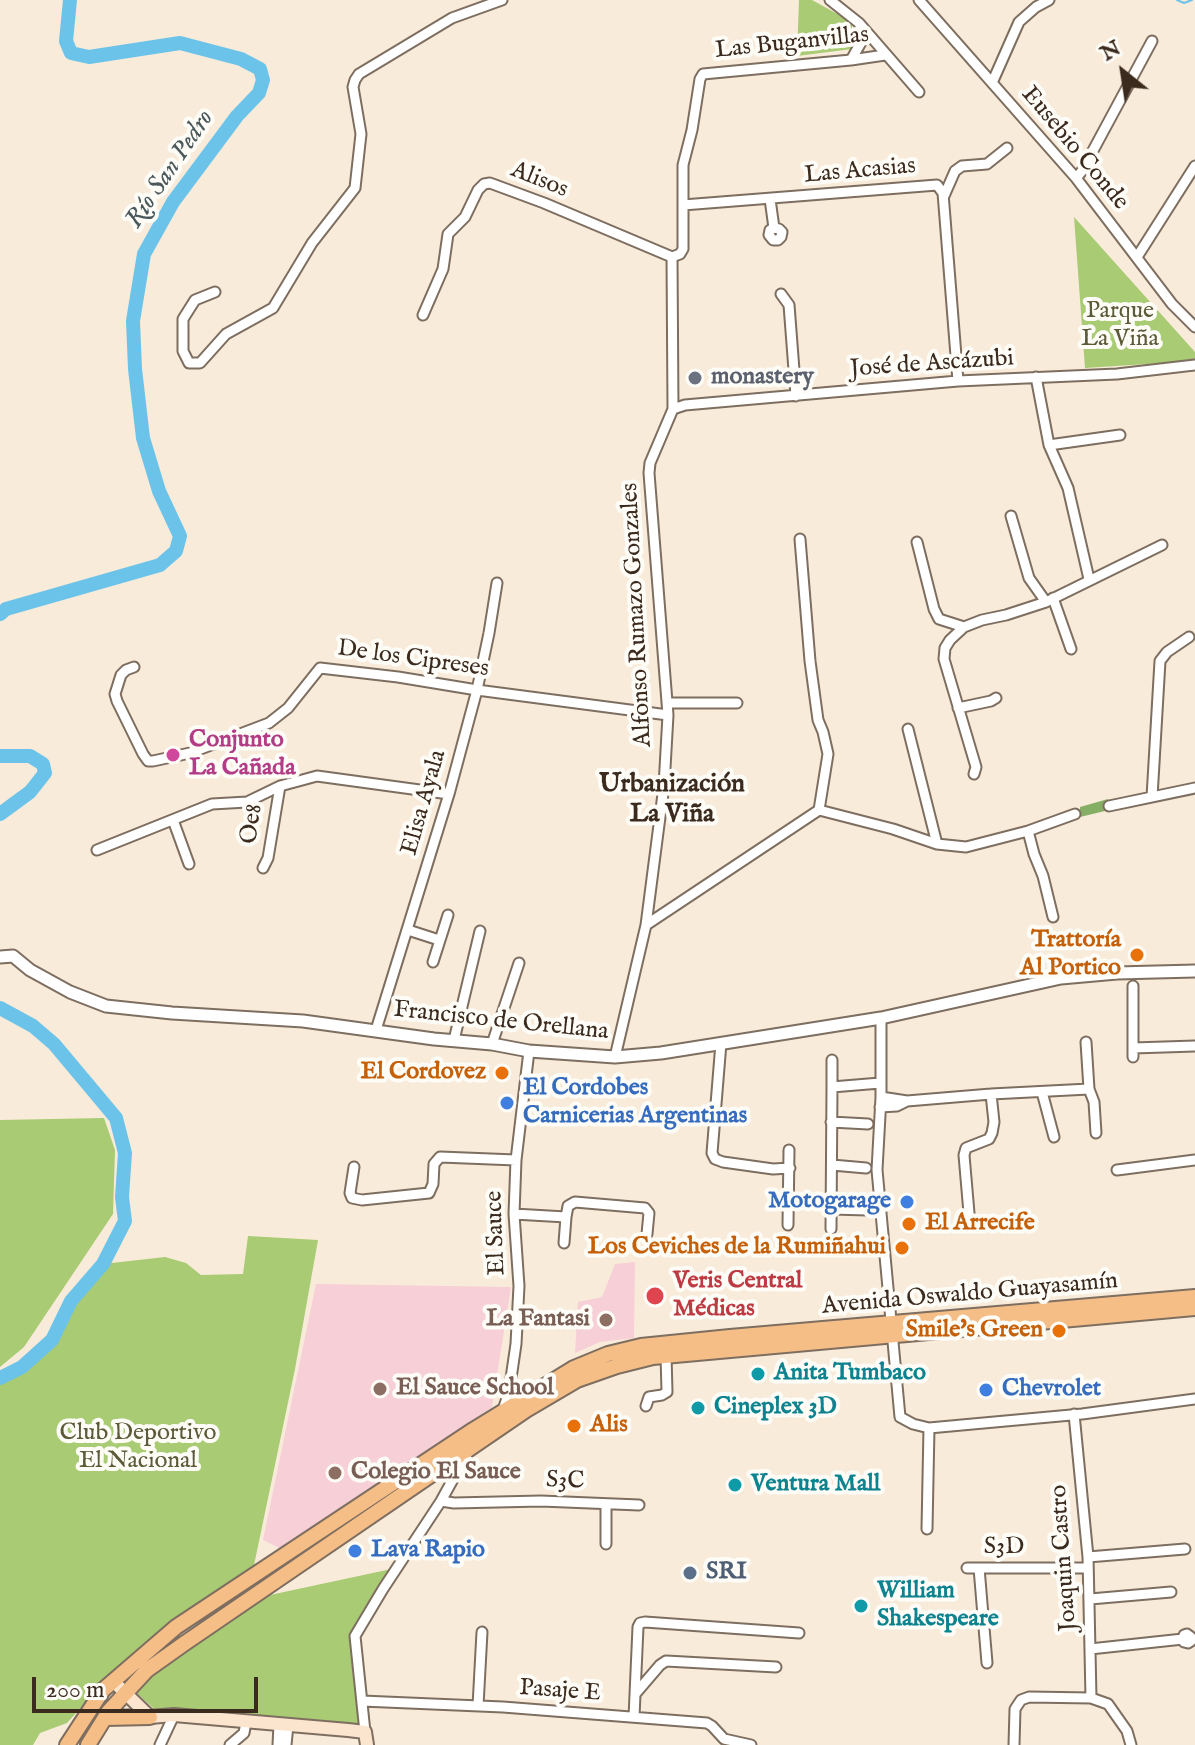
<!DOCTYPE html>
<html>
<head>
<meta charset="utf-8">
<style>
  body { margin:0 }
  #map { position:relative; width:1195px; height:1745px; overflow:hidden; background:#f9ebda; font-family:"IM FELL English",serif }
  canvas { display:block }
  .north { position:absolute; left:1083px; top:32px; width:80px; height:80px; -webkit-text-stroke:6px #fdfcf7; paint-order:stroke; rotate:330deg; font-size:22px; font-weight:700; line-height:32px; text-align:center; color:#3b2a1e }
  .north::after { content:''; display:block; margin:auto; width:28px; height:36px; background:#3b2a1e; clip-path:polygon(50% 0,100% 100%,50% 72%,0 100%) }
  .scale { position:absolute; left:32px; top:1677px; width:226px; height:36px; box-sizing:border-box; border:4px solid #3b2a1e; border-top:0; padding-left:10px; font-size:24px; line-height:28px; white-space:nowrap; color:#3b2a1e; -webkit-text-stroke:6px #fdfcf7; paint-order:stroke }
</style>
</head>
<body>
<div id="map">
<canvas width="1195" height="1745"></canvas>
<div class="north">N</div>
<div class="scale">200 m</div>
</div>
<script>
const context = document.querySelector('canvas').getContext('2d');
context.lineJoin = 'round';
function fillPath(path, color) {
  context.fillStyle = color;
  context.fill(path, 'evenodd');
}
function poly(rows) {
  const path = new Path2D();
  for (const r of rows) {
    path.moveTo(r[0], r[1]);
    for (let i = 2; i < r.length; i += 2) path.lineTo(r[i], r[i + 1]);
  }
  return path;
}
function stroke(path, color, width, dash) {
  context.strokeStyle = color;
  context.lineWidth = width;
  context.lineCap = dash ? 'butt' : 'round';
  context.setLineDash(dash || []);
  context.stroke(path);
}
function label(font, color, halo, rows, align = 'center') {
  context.font = font + ' "IM FELL English",serif';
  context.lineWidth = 8;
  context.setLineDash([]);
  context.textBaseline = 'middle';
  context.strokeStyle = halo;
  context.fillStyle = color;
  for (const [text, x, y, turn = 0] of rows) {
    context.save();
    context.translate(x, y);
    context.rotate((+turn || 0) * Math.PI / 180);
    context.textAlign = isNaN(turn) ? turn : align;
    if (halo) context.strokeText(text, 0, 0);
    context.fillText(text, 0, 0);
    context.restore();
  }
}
fillPath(poly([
  [635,1262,634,1338,600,1342,575,1353,578,1302,602,1297,615,1264],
  [316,1284,511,1287,492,1407,281,1549,263,1540]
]), '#f6cfd7');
fillPath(poly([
  [799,0,812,0,852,22,852,49,797,56],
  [1074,217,1195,352,1195,361,1085,368],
  [104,1118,115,1150,113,1214,24,1347,0,1367,0,1120],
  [248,1236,318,1240,295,1369,253,1570,96,1691,67,1723,40,1733,33,1745,0,1745,0,1378,22,1367,52,1340,71,1301,103,1264,165,1257,186,1263,201,1275,243,1274],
  [396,1568,354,1636,367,1737,161,1715,131,1688,270,1595]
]), '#a8cb74');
fillPath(poly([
  [1108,799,1109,810,1080,817,1080,807]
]), '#86af66');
stroke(poly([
  [1177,0,1184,3,1192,0]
]), '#6cc3e9', 2);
stroke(poly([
  [0,614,6,609,160,565,176,551,180,536,159,491,143,438,135,369,133,321,144,254,173,202,237,116,259,93,263,80,260,69,241,59,180,43,89,57,71,53,66,41,70,0],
  [0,756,30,756,43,764,45,773,30,792,0,814],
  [0,1008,33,1026,54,1044,116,1118,125,1153,122,1197,125,1221,103,1264,71,1301,52,1340,22,1367,0,1378]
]), '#6cc3e9', 14);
const minor = poly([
  [830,0,859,23,919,92],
  [919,0,1076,178,1172,304,1195,327],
  [851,60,863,39,860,27],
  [992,83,1019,22,1036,7,1049,0],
  [1076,178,1082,171,1152,41],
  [944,196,955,171,962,166,987,164,1007,148],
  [770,199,774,228,770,230,769,235,773,240,778,240,781,237,782,232,779,229,774,228],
  [683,205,937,185,943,193,958,381],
  [672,257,680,254,683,249,683,165,692,130,700,79,703,74,851,60,885,55],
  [1137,257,1195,166],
  [215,292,195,300,183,319,183,351,189,363,200,363,226,334,273,308,312,243,355,188,361,134,353,87,355,80,359,74,452,18,502,0],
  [781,294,789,305,796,396],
  [423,315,443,269,448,234,465,217,478,190,484,184,490,183,544,203,672,257],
  [1036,377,1049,445,1068,488,1089,579],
  [673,409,685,405,958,381,1117,374,1195,365],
  [1049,445,1120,435],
  [1011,516,1029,578,1046,602],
  [917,542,934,609,939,619,964,627],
  [1053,598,1071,649],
  [134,667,126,670,121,675,115,694,117,701,143,754,148,761,153,761,190,753,269,723,288,708,320,668,398,677,477,690,668,715],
  [668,703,737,703],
  [958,708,991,701,996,698],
  [908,729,937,844],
  [974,774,976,767,944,659,945,648,950,640,964,627,982,620,1006,615,1046,602,1162,545],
  [1152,797,1160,661,1167,652,1189,637],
  [1109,806,1195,788],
  [819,810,893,829,937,844,966,847,1028,831,1075,814],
  [173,820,189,864],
  [1028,831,1034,854,1043,876,1053,917],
  [97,850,212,804,247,802,280,786,317,776,449,794],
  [263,868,268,858,280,786],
  [646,925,819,810,828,754,823,732,818,720,810,661,800,539],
  [408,930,439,940],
  [433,962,448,915],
  [881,1018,881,1097,877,1170,900,1417,913,1424,929,1428,1082,1414,1195,1399],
  [376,1030,449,794,477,690,489,633,497,583],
  [454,1040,480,931],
  [1086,1042,1089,1089],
  [721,1043,712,1153,715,1159,723,1162,773,1169,790,1168],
  [492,1044,519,963],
  [1133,1048,1195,1046],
  [615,1057,646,925,664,786,668,715,649,473,650,463,673,409,672,257],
  [1133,1057,1133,986],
  [832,1087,832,1060],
  [1042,1092,1054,1137],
  [881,1097,907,1101,991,1094,1089,1089,1094,1102,1096,1133],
  [880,1107,897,1106,907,1101],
  [831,1122,868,1124],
  [832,1165,866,1168],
  [354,1167,350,1193,352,1198,362,1200,429,1193,433,1184,434,1164,440,1157,516,1160],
  [1117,1170,1195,1160],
  [831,1209,868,1210],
  [969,1213,964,1155,966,1148,989,1139,992,1133,994,1122,991,1094],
  [514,1214,566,1217],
  [788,1225,789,1150],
  [831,1229,832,1087,880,1083],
  [564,1243,566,1217,568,1206,575,1202,645,1208,649,1213,647,1234],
  [646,1406,649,1397,662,1395,667,1392,666,1355],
  [502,1413,509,1392,516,1344,519,1286,514,1214,516,1160,529,1051],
  [1074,1414,1088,1557,1091,1698],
  [441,1501,454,1503,541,1501,639,1505],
  [606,1504,606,1544],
  [927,1529,929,1428],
  [1088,1557,1185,1549],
  [967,1568,1088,1568],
  [979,1568,987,1663],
  [1090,1599,1171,1592],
  [1090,1649,1183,1639,1184,1635,1187,1634,1191,1637,1191,1641,1188,1643,1184,1642,1183,1639],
  [636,1693,660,1665,666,1661,776,1667],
  [362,1701,503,1707,707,1723,712,1726,724,1739,751,1745],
  [478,1706,482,1632],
  [634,1717,638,1627,640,1623,645,1622,799,1633],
  [365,1732,355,1636,383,1589,441,1501,468,1452],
  [160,1745,174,1715],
  [230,1745,244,1733,246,1722],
  [278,1745,279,1724],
  [286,1745,288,1725],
  [1014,1745,1015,1709,1021,1700,1029,1697,1091,1698,1108,1704,1127,1731,1131,1745]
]);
const tertiary = poly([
  [0,957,13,956,30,970,70,992,106,1006,172,1013,303,1021,434,1039,492,1044,529,1051,615,1057,661,1053,881,1018,1061,978,1117,973,1195,971]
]);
const secondary = poly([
  [113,1681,150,1717,174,1715,348,1730,365,1732,367,1745]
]);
const primary = poly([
  [106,1718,150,1717],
  [67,1745,103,1690,176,1627,470,1432,574,1368,608,1354,641,1346,730,1337,1195,1297],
  [88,1745,109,1711,147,1670,185,1643,526,1410,577,1380,617,1366,653,1357,1195,1308]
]);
stroke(minor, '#7e6e60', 13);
stroke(tertiary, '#7e6e60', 15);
stroke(secondary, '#7e6e60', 16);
stroke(primary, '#7e6e60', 18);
stroke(minor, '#fff', 9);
stroke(tertiary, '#fff', 11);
stroke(secondary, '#fbe5cf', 12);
stroke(primary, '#f6be87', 14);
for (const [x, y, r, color] of [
  [695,378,8,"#6b7280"],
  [173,755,8,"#d1479c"],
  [1137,955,8,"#e8710a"],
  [502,1073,8,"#e8710a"],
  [507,1103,8,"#3f7fe0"],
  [907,1202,8,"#3f7fe0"],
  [909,1224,8,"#e8710a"],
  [902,1248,8,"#e8710a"],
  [655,1296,10,"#e0444e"],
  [606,1320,8,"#8d6e63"],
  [1059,1331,8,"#e8710a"],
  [758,1374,8,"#0f9aa8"],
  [380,1389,8,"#8d6e63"],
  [986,1390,8,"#3f7fe0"],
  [698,1408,8,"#0f9aa8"],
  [574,1426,8,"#e8710a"],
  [335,1473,8,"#8d6e63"],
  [735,1485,8,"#0f9aa8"],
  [355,1551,8,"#3f7fe0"],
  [690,1573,8,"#5c6f8a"],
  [861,1606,8,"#0f9aa8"]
]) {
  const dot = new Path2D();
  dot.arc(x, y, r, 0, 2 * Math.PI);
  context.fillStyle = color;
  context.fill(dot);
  stroke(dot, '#fdfcf7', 3);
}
label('24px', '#3b2a1e', '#fdfcf7', [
  ["Las Buganvillas",792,44,-6],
  ["Eusebio Conde",1074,149,50],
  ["Las Acasias",860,172,-5],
  ["Alisos",539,181,22],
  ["José de Ascázubi",932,365,-4],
  ["Alfonso Rumazo Gonzales",638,615,-93],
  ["De los Cipreses",413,660,8],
  ["Elisa Ayala",425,803,-74],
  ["Oe8",253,824,-81],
  ["Francisco de Orellana",501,1022,6],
  ["El Sauce",497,1233,-92],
  ["Avenida Oswaldo Guayasamín",970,1295,-5],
  ["S3C",565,1482,2],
  ["S3D",1004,1548],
  ["Joaquin Castro",1065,1558,-94],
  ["Pasaje E",560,1692,4]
]);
label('24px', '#5c5a38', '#fdfcf7', [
  ["Parque",1120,312],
  ["La Viña",1120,340],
  ["Club Deportivo",138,1434],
  ["El Nacional",138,1462]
]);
label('bold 24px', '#5b616d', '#fdfcf7', [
  ["monastery",711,378]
], 'left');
label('bold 24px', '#b23c85', '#fdfcf7', [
  ["Conjunto",189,741],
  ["La Cañada",189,769]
], 'left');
label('bold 24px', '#c56008', '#fdfcf7', [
  ["Trattoría",1121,941],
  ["Al Portico",1121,969],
  ["El Cordovez",486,1073],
  ["El Arrecife",925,1224,"left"],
  ["Los Ceviches de la Rumiñahui",886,1248],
  ["Smile's Green",1043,1331],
  ["Alis",590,1426,"left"]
], 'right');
label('bold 24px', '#366cbe', '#fdfcf7', [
  ["El Cordobes",523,1089],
  ["Carnicerias Argentinas",523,1117],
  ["Motogarage",891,1202,"right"],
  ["Chevrolet",1002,1390],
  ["Lava Rapio",371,1551]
], 'left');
label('bold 24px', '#be3a42', '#fdfcf7', [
  ["Veris Central",673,1282],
  ["Médicas",673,1310]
], 'left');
label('bold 24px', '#785e54', '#fdfcf7', [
  ["La Fantasi",590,1320,"right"],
  ["El Sauce School",396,1389],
  ["Colegio El Sauce",351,1473]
], 'left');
label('bold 24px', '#0d838f', '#fdfcf7', [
  ["Anita Tumbaco",774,1374],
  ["Cineplex 3D",714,1408],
  ["Ventura Mall",751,1485],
  ["William",877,1592],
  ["Shakespeare",877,1620]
], 'left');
label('bold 24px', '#4e5e75', '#fdfcf7', [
  ["SRI",706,1573]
], 'left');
label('italic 26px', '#4a585b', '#fdfcf7', [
  ["Río San Pedro",171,170,-56]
]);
label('bold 26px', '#3b2a1e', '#fdfcf7', [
  ["Urbanización",672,786],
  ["La Viña",672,816]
]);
</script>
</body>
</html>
